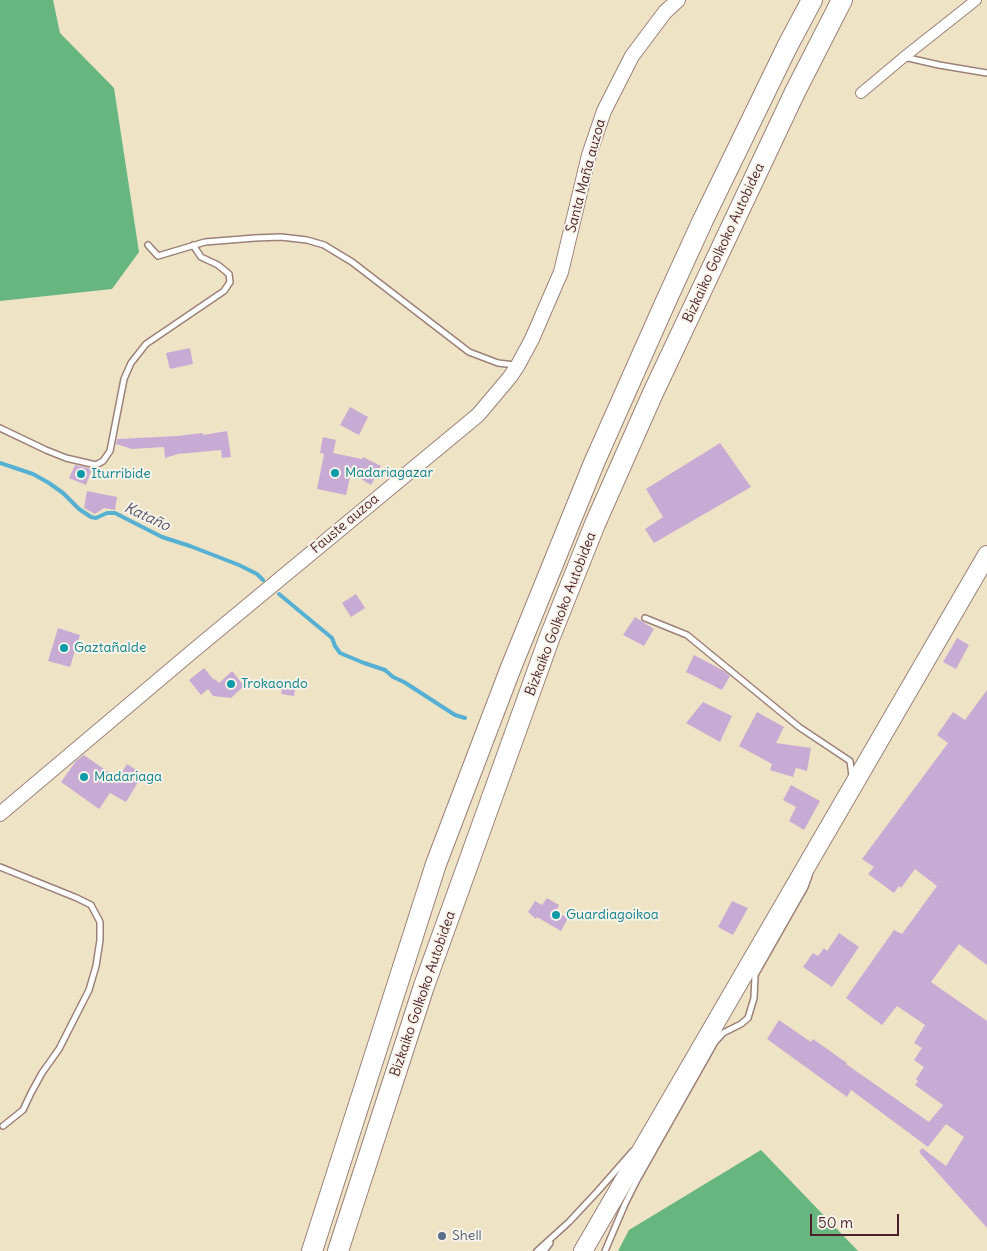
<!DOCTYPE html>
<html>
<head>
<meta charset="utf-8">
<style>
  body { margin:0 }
  #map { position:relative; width:987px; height:1251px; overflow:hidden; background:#efe3c5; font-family:Delius,sans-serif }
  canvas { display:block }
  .scale { position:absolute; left:810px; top:1214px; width:89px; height:22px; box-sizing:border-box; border:2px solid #4a1f2b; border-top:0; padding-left:6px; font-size:15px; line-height:18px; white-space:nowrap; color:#4a1f2b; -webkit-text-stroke:4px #f7f3e8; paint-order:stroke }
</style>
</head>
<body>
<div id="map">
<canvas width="987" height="1251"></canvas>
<div class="scale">50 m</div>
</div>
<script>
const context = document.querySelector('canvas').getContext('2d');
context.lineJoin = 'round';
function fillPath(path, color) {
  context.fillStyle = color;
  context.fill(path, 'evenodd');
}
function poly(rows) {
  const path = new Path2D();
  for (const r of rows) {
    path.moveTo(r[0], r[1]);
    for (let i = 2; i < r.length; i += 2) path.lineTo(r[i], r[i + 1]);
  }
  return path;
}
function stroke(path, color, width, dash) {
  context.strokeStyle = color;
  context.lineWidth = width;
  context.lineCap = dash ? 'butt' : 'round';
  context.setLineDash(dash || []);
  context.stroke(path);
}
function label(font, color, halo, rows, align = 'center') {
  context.font = font + ' Delius,sans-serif';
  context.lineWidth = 4;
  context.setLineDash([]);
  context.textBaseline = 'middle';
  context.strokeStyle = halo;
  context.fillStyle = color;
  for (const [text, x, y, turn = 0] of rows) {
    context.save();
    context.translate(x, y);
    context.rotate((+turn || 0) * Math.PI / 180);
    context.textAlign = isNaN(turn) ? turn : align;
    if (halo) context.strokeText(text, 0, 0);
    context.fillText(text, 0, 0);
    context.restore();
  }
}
fillPath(poly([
  [0,0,53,0,60,33,114,88,139,252,112,289,0,301],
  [761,1150,858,1251,618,1251,629,1230]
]), '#67b680');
stroke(poly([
  [0,463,33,474,49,483,63,493,79,509,91,517,96,518,107,513,115,513,162,537,190,546,239,565,257,574,263,580],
  [279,594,332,638,335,646,340,653,364,663,385,670,393,677,404,682,455,715,465,718]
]), '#55b0d3', 4);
fillPath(poly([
  [190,348,193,364,170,369,166,353],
  [350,407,368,417,359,435,340,425],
  [227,431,231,457,222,458,221,450,178,454,165,458,164,447,132,449,116,444,117,439,177,436,203,433,203,435],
  [323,437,336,440,333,453,362,459,363,457,381,466,371,485,351,473,346,495,317,489,324,454,320,453],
  [720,443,751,487,654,543,645,529,663,517,646,489],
  [75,465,92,469,86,485,69,478],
  [87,491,117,497,115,510,104,508,95,514,84,508],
  [356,594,365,608,351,617,342,603],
  [635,617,654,629,644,646,623,635],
  [58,628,80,635,70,667,48,661],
  [957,638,969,645,956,669,943,662],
  [694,655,724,671,730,676,722,690,686,672],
  [204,668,214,680,215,679,219,683,232,671,244,686,231,698,213,696,208,689,201,695,189,680],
  [283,683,296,685,294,696,281,694],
  [987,690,987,965,959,944,931,982,987,1021,987,1228,919,1152,922,1148,946,1166,964,1137,946,1124,928,1147,851,1090,847,1097,767,1039,779,1020,811,1042,813,1039,847,1063,846,1064,929,1122,943,1105,915,1085,918,1081,916,1079,924,1067,914,1060,922,1048,914,1043,925,1025,897,1006,882,1025,846,998,894,930,902,934,937,886,915,869,901,888,899,886,894,893,868,874,874,867,862,859,948,743,937,735,953,712,965,720],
  [703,702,732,716,720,742,686,723],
  [757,712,784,727,776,743,811,748,807,771,796,768,793,777,770,770,772,764,739,746],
  [84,755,118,779,127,764,143,774,126,802,110,793,99,809,61,782,76,761],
  [791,785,820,801,804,830,789,821,796,807,783,800],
  [547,898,559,905,556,912,568,918,561,931,537,917,536,919,528,912,535,901,542,905],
  [732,901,748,908,733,935,718,927],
  [839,933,859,947,832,987,803,967,813,953,818,956,824,948,827,951]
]), '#c8abd4');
const service = poly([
  [904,57,939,65,987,73],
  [148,245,158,256,205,242,255,238,281,237,307,240,324,245,352,262,469,352,498,363,515,365],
  [0,428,46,450,66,458,96,465,103,461,110,451,124,379,131,363,146,344,224,291,230,282,229,274,218,265,201,257,193,245],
  [645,618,687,635,799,727,850,761,852,776],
  [0,867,77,898,91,905,100,922,100,940,96,966,89,990,59,1049,42,1073,31,1093,23,1110,3,1126],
  [537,1251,569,1222,597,1192,633,1151],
  [544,1251,550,1243],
  [605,1251,625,1204,637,1180,715,1042,723,1033,741,1024,748,1018,754,998,755,975,805,887,809,876]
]);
const minor = poly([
  [861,93,904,57,976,0]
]);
const tertiary = poly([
  [0,814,193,651,478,415,510,377,518,365,532,339,561,272,589,155,604,111,632,56,665,12,678,0]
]);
const trunk = poly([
  [583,1251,987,555]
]);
const motorway = poly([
  [312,1251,436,864,510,670,594,463,666,301,703,220,787,47,812,0],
  [338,1251,424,986,467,867,549,639,595,524,653,393,795,92,842,0]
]);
stroke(service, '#9c8178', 8);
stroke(minor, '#9c8178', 12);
stroke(tertiary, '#9c8178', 16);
stroke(trunk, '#9c8178', 20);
stroke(motorway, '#9c8178', 22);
stroke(service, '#fff', 5);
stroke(minor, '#fff', 10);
stroke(tertiary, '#fff', 14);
stroke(trunk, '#fff', 18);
stroke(motorway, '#fff', 20);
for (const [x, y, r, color] of [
  [335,473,5,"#0f9aa8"],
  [81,474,5,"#0f9aa8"],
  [64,648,5,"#0f9aa8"],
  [231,684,5,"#0f9aa8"],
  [84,777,5,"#0f9aa8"],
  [556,915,5,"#0f9aa8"],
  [442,1236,5,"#5c6f8a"]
]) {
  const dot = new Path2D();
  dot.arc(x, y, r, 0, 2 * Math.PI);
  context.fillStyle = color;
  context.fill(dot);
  stroke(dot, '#f7f3e8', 2);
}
label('14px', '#4a1f2b', '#f7f3e8', [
  ["Santa Maña auzoa",586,176,-75],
  ["Bizkaiko Golkoko Autobidea",724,243,-65],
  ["Fauste auzoa",345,524,-40],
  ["Bizkaiko Golkoko Autobidea",561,614,-69],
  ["Bizkaiko Golkoko Autobidea",423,994,-71]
]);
label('14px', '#0d838f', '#f7f3e8', [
  ["Madariagazar",345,473],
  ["Iturribide",91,474],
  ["Gaztañalde",74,648],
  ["Trokaondo",241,684],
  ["Madariaga",94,777],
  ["Guardiagoikoa",566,915]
], 'left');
label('14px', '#4e5e75', '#f7f3e8', [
  ["Shell",452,1236]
], 'left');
label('italic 15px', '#4e5266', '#f7f3e8', [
  ["Kataño",147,517,25]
]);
</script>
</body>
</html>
